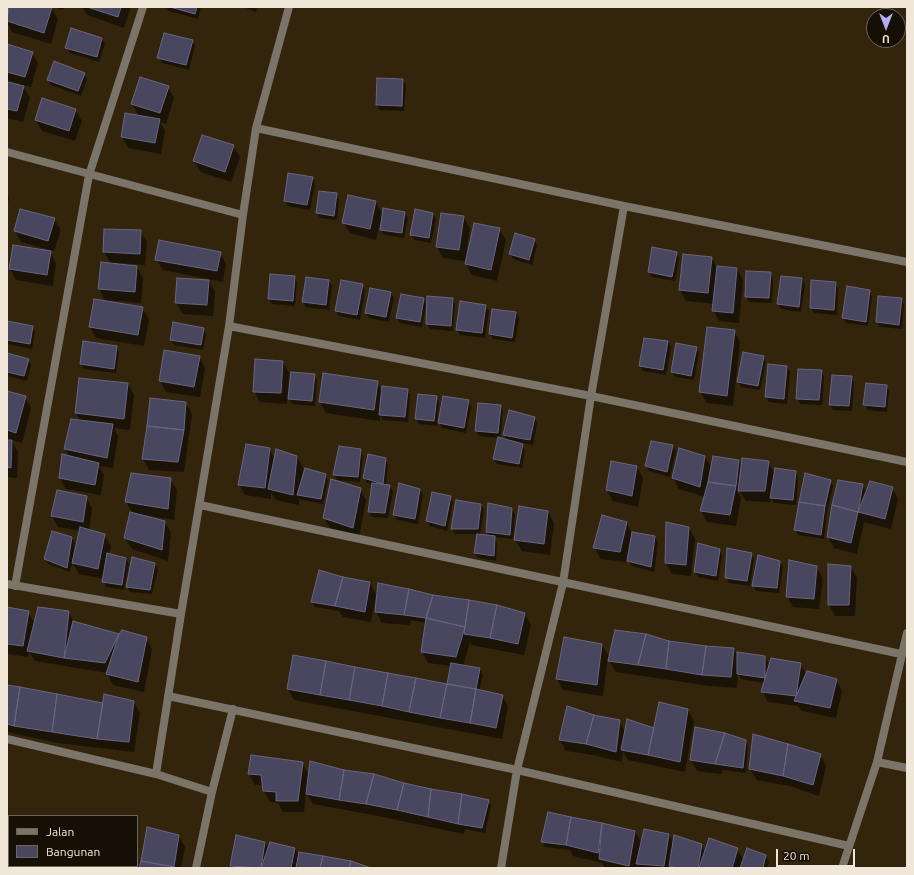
<!DOCTYPE html>
<html>
<head>
<meta charset="utf-8">
<style>
  body { margin:0 }
  #map { position:relative; width:914px; height:875px; overflow:hidden; background:#33240c; font-family:Ubuntu,sans-serif }
  canvas { display:block }
  .frame { position:absolute; inset:0; border:8px solid #f1e7d9; pointer-events:none }
  .legend { position:absolute; left:8px; top:815px; width:130px; height:52px; box-sizing:border-box; background:#150f06; border:1px solid #6d655a; margin:0; padding:5px 7px; list-style:none; font-size:12px; color:#f1e7d9 }
  .legend li { display:flex; align-items:center; gap:8px; height:20px }
  .legend b { width:20px; border:1px solid #6d655a }
  .north { position:absolute; left:866px; top:8px; width:40px; height:40px; box-sizing:border-box; background:#150f06; border:1px solid #6d655a; border-radius:50%; rotate:180deg; font-size:11px; font-weight:700; line-height:16px; text-align:center; color:#f1e7d9 }
  .north::after { content:''; display:block; margin:auto; width:14px; height:18px; background:#b5acf8; clip-path:polygon(50% 0,100% 100%,50% 72%,0 100%) }
  .scale { position:absolute; left:776px; top:849px; width:79px; height:18px; box-sizing:border-box; border:2px solid #f1e7d9; border-top:0; padding-left:5px; font-size:12px; line-height:14px; white-space:nowrap; color:#f1e7d9; -webkit-text-stroke:3px #150f06; paint-order:stroke }
</style>
</head>
<body>
<div id="map">
<canvas width="914" height="875"></canvas>
<div class="frame"></div>
<ul class="legend">
<li><b style="height:5px;background:#7b7468"></b>Jalan</li>
<li><b style="height:11px;background:#494660"></b>Bangunan</li>
</ul>
<div class="north">U</div>
<div class="scale">20 m</div>
</div>
<script>
const context = document.querySelector('canvas').getContext('2d');
context.lineJoin = 'round';
function fillPath(path, color) {
  context.fillStyle = color;
  context.fill(path, 'evenodd');
}
function poly(rows) {
  const path = new Path2D();
  for (const r of rows) {
    path.moveTo(r[0], r[1]);
    for (let i = 2; i < r.length; i += 2) path.lineTo(r[i], r[i + 1]);
  }
  return path;
}
function stroke(path, color, width, dash) {
  context.strokeStyle = color;
  context.lineWidth = width;
  context.lineCap = dash ? 'butt' : 'round';
  context.setLineDash(dash || []);
  context.stroke(path);
}
fillPath(poly([
  [11,7,51,7,58,19,51,44,12,32,7,22],
  [54,7,64,7,63,10],
  [82,7,131,7,124,28,87,15],
  [166,7,201,7,198,19,169,11],
  [243,7,257,7,256,12],
  [102,39,105,44,99,62,70,53,67,48],
  [192,40,195,46,189,70,162,63,159,58],
  [7,45,32,53,38,63,31,87,22,85,30,98,23,122,7,118,7,83,20,86,20,84,7,80],
  [84,73,87,79,81,96,51,85,48,80],
  [403,80,406,85,404,111,380,110,377,105],
  [168,87,174,98,166,124,160,122,165,131,161,154,128,148,122,137,139,116,132,104],
  [75,110,82,121,75,141,42,131,36,120],
  [233,146,240,157,231,182,201,172,194,161],
  [312,178,315,183,310,210,288,206,285,201],
  [7,194,9,198,7,207],
  [336,194,339,200,337,220,320,218,317,213],
  [349,196,376,202,383,215,405,213,408,218,404,238,384,235,381,230,382,223,380,223,376,240,350,233,343,222],
  [433,214,436,219,431,243,414,240,411,235],
  [463,217,470,228,465,261,443,258,437,247],
  [54,219,61,230,54,251,21,242,15,231],
  [474,224,499,229,506,240,497,281,472,275,466,264],
  [140,231,147,242,145,265,121,263,120,265,137,267,143,278,141,303,105,300,99,289,111,264,104,252],
  [534,240,537,245,532,265,513,259,510,254],
  [50,252,56,263,53,286,16,280,10,269],
  [220,253,226,264,223,282,163,270,156,259],
  [676,253,679,258,675,281,652,277,649,272],
  [711,258,717,267,737,269,743,280,739,323,719,321,713,310,714,304,686,301,680,290],
  [770,273,773,278,772,303,749,302,746,296],
  [294,277,297,282,295,306,272,304,269,299],
  [802,279,805,285,801,312,781,309,778,304],
  [209,281,215,292,213,316,183,314,176,303],
  [329,281,332,286,329,310,306,307,303,302],
  [812,281,835,283,838,288,837,315,814,313,811,308],
  [362,285,365,290,360,320,339,316,336,310],
  [869,291,872,296,868,326,846,323,843,318],
  [391,293,394,298,389,322,369,318,366,313],
  [879,297,901,299,904,304,902,329,880,327,877,322],
  [423,298,426,304,422,327,400,323,397,318],
  [452,298,455,304,453,331,430,329,427,324],
  [486,306,489,311,485,338,460,335,457,330],
  [142,308,149,319,144,346,96,338,90,327],
  [516,313,519,318,515,342,493,339,490,334],
  [7,322,32,327,35,332,32,349,7,344],
  [203,329,206,334,203,350,174,345,171,340],
  [734,331,740,342,733,406,707,403,700,392],
  [645,339,668,342,671,347,666,375,643,371,640,366],
  [116,347,119,352,116,373,84,369,81,364],
  [696,348,699,353,694,380,675,377,672,372],
  [7,354,28,360,31,365,27,381,7,376],
  [199,357,205,368,200,397,166,392,160,381],
  [763,357,766,362,760,390,741,387,738,381],
  [283,362,289,373,287,404,260,402,254,391],
  [787,367,790,372,787,404,769,402,766,397],
  [821,371,824,376,822,405,800,404,797,398],
  [314,375,317,380,315,406,292,404,289,398],
  [851,377,854,383,852,411,833,410,830,405],
  [377,382,382,391,407,390,410,395,408,422,383,420,380,415,380,421,326,413,320,402],
  [128,384,134,395,130,430,114,428,118,436,113,468,99,466,104,475,101,495,66,489,60,478,63,455,70,457,65,449,80,421,76,413],
  [886,386,889,391,887,412,868,410,865,405],
  [7,392,25,397,31,408,22,443,11,440,18,452,17,478,7,477],
  [436,397,439,402,437,426,419,424,416,419],
  [468,401,471,407,466,433,442,428,439,423],
  [186,403,192,414,184,472,149,470,143,459],
  [500,406,503,411,500,439,507,440,504,435,534,418,537,423,533,445,521,443,525,450,522,468,497,464,494,459,499,438,479,436,476,431],
  [673,446,676,451,670,477,649,471,646,466],
  [269,449,275,459,297,457,303,468,302,479,325,475,328,480,323,504,299,499,299,505,276,500,271,492,271,499,245,495,239,484],
  [360,450,363,455,360,482,337,480,334,475],
  [705,457,712,468,738,461,742,467,768,462,775,474,795,472,798,477,796,505,774,503,771,498,770,502,746,501,738,489,738,492,741,498,736,526,707,522,701,511,705,497,679,489,673,478],
  [385,459,388,464,386,486,390,486,393,492,388,518,372,517,369,512,372,484,367,483,364,477],
  [637,467,643,478,638,507,613,501,607,490],
  [170,479,177,490,174,520,139,514,139,516,165,522,171,533,168,561,132,549,125,538,133,514,126,502],
  [830,481,833,486,827,512,824,539,798,535,795,530],
  [862,485,867,492,892,488,898,499,891,529,864,522,857,554,834,548,828,537],
  [360,489,366,500,359,538,330,528,324,518],
  [420,490,423,495,418,524,397,520,394,514],
  [86,497,92,508,89,530,104,535,111,546,109,555,126,559,129,564,124,590,106,587,104,579,79,574,72,562,70,572,48,564,45,559,72,538,75,543,73,554,75,554,80,531,58,527,52,516],
  [450,497,453,502,447,531,430,526,427,521],
  [481,505,484,510,480,535,490,537,487,531,512,509,515,514,513,539,494,537,497,543,496,561,478,558,475,553,478,534,455,534,452,529],
  [548,512,554,523,550,555,522,551,515,540],
  [626,522,632,533,655,537,658,543,654,572,632,566,628,561,630,553,628,552,626,562,601,559,594,548],
  [666,524,689,528,695,539,691,576,672,574,666,563],
  [719,549,722,555,718,581,698,577,695,572],
  [751,553,754,559,750,586,729,583,726,578],
  [780,562,783,567,779,593,756,591,753,585],
  [155,564,158,570,152,594,130,592,127,586],
  [816,567,823,578,819,609,793,607,787,596],
  [851,567,857,578,855,616,835,616,829,605],
  [342,578,370,583,376,594,371,622,343,617,339,611,315,607,312,602],
  [433,596,497,606,525,614,531,625,524,655,471,645,470,642,463,666,480,669,483,675,479,691,502,696,508,706,502,739,294,700,288,689,447,685,451,666,428,663,422,652,426,623,411,620,410,625,382,623,376,612],
  [7,608,28,612,35,624,68,612,74,622,120,635,146,638,152,649,144,692,113,685,107,673,35,661,29,652,28,657,7,654],
  [616,631,706,647,734,649,738,657,765,657,768,662,768,669,800,664,806,674,836,680,842,691,836,718,802,711,798,706,768,702,762,691,764,683,741,679,738,674,737,688,709,686,616,672,609,661],
  [565,638,602,645,608,655,603,696,563,690,557,679],
  [7,686,104,705,134,702,140,713,134,752,58,743,7,732],
  [568,708,593,716,619,721,625,732,655,729,688,710,694,721,685,772,628,760,623,751,622,762,593,755,566,751,560,740],
  [696,728,745,740,748,746,746,773,723,770,721,774,697,771,691,760],
  [820,755,826,766,819,796,790,786,757,780,750,769],
  [302,763,309,775,344,771,374,775,431,790,488,801,491,806,485,833,465,829,464,834,373,815,313,804,306,793,304,812,283,812,278,803,270,802,264,791,263,785,255,785,249,774],
  [548,813,635,832,642,844,669,835,674,844,701,845,705,852,737,849,744,861,766,856,769,862,767,868,639,868,637,865,637,868,605,868,602,863,573,856,570,850,545,847,542,841],
  [179,836,185,847,181,868,140,868],
  [265,842,268,849,295,848,299,857,368,868,248,868,234,866,234,868,236,868,233,868,231,866]
]), '#0007');
const building = poly([
  [9,7,52,7,44,33,7,21,9,7],
  [87,7,121,7,118,17,87,7],
  [170,7,197,7,195,14,170,7],
  [71,28,102,38,97,57,65,48,71,28],
  [164,33,193,40,186,65,157,58,164,33],
  [7,44,33,52,25,77,7,72,7,44],
  [54,61,85,73,78,91,47,80,54,61],
  [140,77,169,86,160,113,131,104,140,77],
  [377,78,403,79,402,106,376,105,377,78],
  [7,82,24,86,17,111,7,109,7,82],
  [42,98,76,109,69,131,35,120,42,98],
  [125,113,160,119,155,143,121,137,125,113],
  [202,135,234,145,225,172,193,161,202,135],
  [288,173,313,177,307,205,284,201,288,173],
  [319,191,337,193,334,216,316,213,319,191],
  [348,195,376,201,370,229,342,223,348,195],
  [383,208,405,212,402,233,380,230,383,208],
  [20,209,55,218,48,241,14,231,20,209],
  [415,209,433,213,429,238,410,235,415,209],
  [441,213,464,216,459,250,436,247,441,213],
  [474,223,500,228,491,270,465,264,474,223],
  [104,229,141,230,140,254,103,252,104,229],
  [515,233,535,239,529,260,509,254,515,233],
  [159,240,221,252,217,271,155,260,159,240],
  [13,245,51,251,47,275,9,269,13,245],
  [652,247,677,252,672,277,648,272,652,247],
  [683,254,712,257,708,293,679,290,683,254],
  [101,262,137,266,135,292,98,289,101,262],
  [717,266,737,268,733,313,712,311,717,266],
  [746,271,771,272,769,298,745,297,746,271],
  [270,274,295,276,293,301,268,299,270,274],
  [781,276,802,278,799,307,777,304,781,276],
  [306,277,329,280,326,305,302,302,306,277],
  [177,278,209,280,207,305,175,303,177,278],
  [341,280,363,284,357,315,335,311,341,280],
  [811,280,836,282,834,310,810,308,811,280],
  [847,286,870,290,866,322,842,318,847,286],
  [370,288,391,292,386,317,365,313,370,288],
  [401,294,424,298,420,322,396,318,401,294],
  [427,296,453,298,451,326,426,324,427,296],
  [878,296,902,298,899,325,876,322,878,296],
  [94,299,143,307,138,335,89,327,94,299],
  [460,301,486,305,482,333,456,330,460,301],
  [492,309,516,312,512,338,489,334,492,309],
  [7,321,33,326,30,344,7,340,7,321],
  [173,322,204,328,201,345,170,340,173,322],
  [707,327,735,330,727,396,699,392,707,327],
  [644,338,668,341,663,370,639,366,644,338],
  [83,341,117,346,114,369,80,364,83,341],
  [676,343,697,347,691,376,671,372,676,343],
  [164,350,200,356,194,387,159,381,164,350],
  [743,352,764,356,758,386,737,382,743,352],
  [7,353,29,359,24,376,7,372,7,353],
  [255,359,283,361,281,393,253,392,255,359],
  [768,364,787,366,784,399,765,397,768,364],
  [798,369,822,370,819,400,796,399,798,369],
  [291,372,315,374,312,401,288,399,291,372],
  [323,373,378,381,374,410,319,402,323,373],
  [832,375,852,376,849,406,829,405,832,375],
  [79,378,128,383,124,419,75,413,79,378],
  [866,383,887,385,885,407,863,405,866,383],
  [382,386,408,389,405,417,379,415,382,386],
  [7,391,26,396,16,433,7,430,7,391],
  [418,394,437,396,434,421,415,419,418,394],
  [443,396,469,400,464,428,438,423,443,396],
  [150,398,186,402,184,430,147,426,150,398],
  [478,403,501,405,498,433,475,431,478,403],
  [509,410,535,417,530,440,503,435,509,410],
  [71,419,113,424,107,458,64,449,71,419],
  [147,426,184,430,178,462,142,459,147,426],
  [498,437,523,444,519,464,493,459,498,437],
  [7,440,12,440,11,468,7,467,7,440],
  [651,441,673,445,667,472,645,466,651,441],
  [246,444,270,448,265,488,238,485,246,444],
  [339,446,361,449,358,477,333,475,339,446],
  [679,448,705,456,700,487,672,478,679,448],
  [276,449,297,456,293,495,268,489,276,449],
  [62,454,99,463,95,485,59,478,62,454],
  [368,454,386,458,383,484,363,478,368,454],
  [713,456,739,460,736,486,708,482,713,456],
  [742,458,769,461,765,491,738,491,742,458],
  [611,461,637,466,632,496,606,490,611,461],
  [305,468,326,474,321,499,297,495,305,468],
  [775,468,796,471,793,500,770,498,775,468],
  [131,473,171,478,168,509,125,502,131,473],
  [805,473,831,480,825,506,799,502,805,473],
  [331,479,361,488,353,528,323,518,331,479],
  [838,480,863,484,858,512,832,505,838,480],
  [870,481,893,487,885,519,858,512,870,481],
  [708,482,736,486,730,515,700,511,708,482],
  [372,483,390,485,385,513,368,512,372,483],
  [399,483,420,489,415,519,393,515,399,483],
  [57,490,87,496,83,522,51,516,57,490],
  [432,492,451,496,445,526,426,521,432,492],
  [456,500,481,504,478,529,451,529,456,500],
  [799,502,825,506,821,535,794,530,799,502],
  [488,503,512,508,510,535,486,532,488,503],
  [832,505,858,512,851,543,827,537,832,505],
  [519,506,548,511,544,544,514,540,519,506],
  [130,512,165,521,162,550,124,538,130,512],
  [602,515,627,522,620,552,593,548,602,515],
  [666,522,689,527,686,565,665,563,666,522],
  [80,527,105,534,98,569,72,563,80,527],
  [52,531,72,537,67,568,44,559,52,531],
  [632,532,655,536,651,567,627,561,632,532],
  [477,534,495,536,494,556,474,553,477,534],
  [698,543,720,549,716,576,694,572,698,543],
  [727,548,752,553,747,581,725,578,727,548],
  [107,553,126,558,122,585,102,582,107,553],
  [758,555,780,561,777,588,752,586,758,555],
  [132,557,155,563,150,590,126,587,132,557],
  [789,560,817,566,814,599,786,597,789,560],
  [828,564,851,566,849,605,828,605,828,564],
  [319,570,343,577,335,606,311,602,319,570],
  [343,577,370,582,365,612,335,606,343,577],
  [378,583,409,589,404,615,375,612,378,583],
  [409,589,433,595,426,618,404,615,409,589],
  [433,595,469,600,465,627,426,618,433,595],
  [469,600,497,605,490,638,464,634,469,600],
  [497,605,525,613,518,644,490,638,497,605],
  [7,607,29,611,23,646,7,644,7,607],
  [38,607,69,611,64,658,27,651,38,607],
  [426,618,465,627,456,657,421,652,426,618],
  [73,621,119,634,105,663,64,658,73,621],
  [122,630,147,637,138,682,106,674,119,634,122,630],
  [615,630,646,634,638,665,608,661,615,630],
  [646,634,669,641,666,669,638,665,646,634],
  [564,637,602,644,597,685,556,679,564,637],
  [669,641,706,646,702,675,666,669,669,641],
  [706,646,734,648,731,677,702,675,706,646],
  [737,652,765,656,765,678,737,674,737,652],
  [293,655,326,661,320,695,287,689,293,655],
  [771,658,801,663,796,696,761,692,771,658],
  [326,661,355,667,349,700,320,695,326,661],
  [451,663,480,668,476,689,447,684,451,663],
  [355,667,388,673,382,706,349,700,355,667],
  [807,671,837,679,830,708,794,701,807,671],
  [388,673,416,678,409,712,382,706,388,673],
  [416,678,447,684,440,718,409,712,416,678],
  [447,684,476,689,470,723,440,718,447,684],
  [7,685,20,687,14,726,7,724,7,685],
  [20,687,57,694,52,732,14,726,20,687],
  [476,689,503,695,496,728,470,723,476,689],
  [57,694,103,703,97,739,52,732,57,694],
  [104,694,134,701,129,742,97,739,104,694],
  [659,702,688,709,680,762,648,755,659,702],
  [567,706,594,715,586,744,559,740,567,706],
  [594,715,620,720,616,752,586,744,594,715],
  [627,719,654,728,648,755,621,750,627,719],
  [695,727,725,733,715,764,690,760,695,727],
  [725,733,746,740,743,768,715,764,725,733],
  [753,734,788,744,783,776,749,769,753,734],
  [788,744,821,754,813,785,783,776,788,744],
  [251,755,303,762,298,801,276,801,276,792,263,791,261,775,248,774,251,755],
  [310,761,344,770,339,800,306,794,310,761],
  [344,770,374,774,366,804,339,800,344,770],
  [374,774,404,783,397,810,366,804,374,774],
  [404,783,431,789,428,817,397,810,404,783],
  [431,789,462,794,458,824,428,817,431,789],
  [462,794,489,800,482,828,458,824,462,794],
  [548,812,571,817,566,845,541,842,548,812],
  [571,817,602,823,598,853,566,845,571,817],
  [602,823,635,831,629,866,599,859,602,823],
  [147,827,179,835,174,867,141,861,147,827],
  [644,829,669,834,664,866,636,864,644,829],
  [236,835,265,842,261,868,230,866,236,835],
  [674,835,702,844,698,868,676,868,669,866,674,835],
  [709,838,738,848,732,868,699,868,709,838],
  [270,842,295,848,291,868,261,868,270,842],
  [747,848,766,855,763,868,740,868,747,848],
  [299,852,323,856,320,868,296,868,299,852],
  [323,856,351,861,349,868,320,868,323,856],
  [141,861,174,867,174,868,139,868,141,861],
  [351,861,371,868,349,868,351,861]
]);
fillPath(building, '#494660');
stroke(building, '#686581', 1);
stroke(poly([
  [256,128,624,206,907,262],
  [7,152,243,215,229,326,181,614,156,774,7,739],
  [243,215,256,128,289,7],
  [229,326,591,396,907,462],
  [200,505,901,654],
  [7,584,181,614],
  [15,586,89,175,143,7],
  [168,696,517,770,849,846],
  [877,762,907,768],
  [156,774,212,792,196,868],
  [212,792,233,709],
  [501,868,517,770,563,583,591,396,624,206],
  [842,868,877,762,907,633]
]), '#7b7468', 8);
</script>
</body>
</html>
